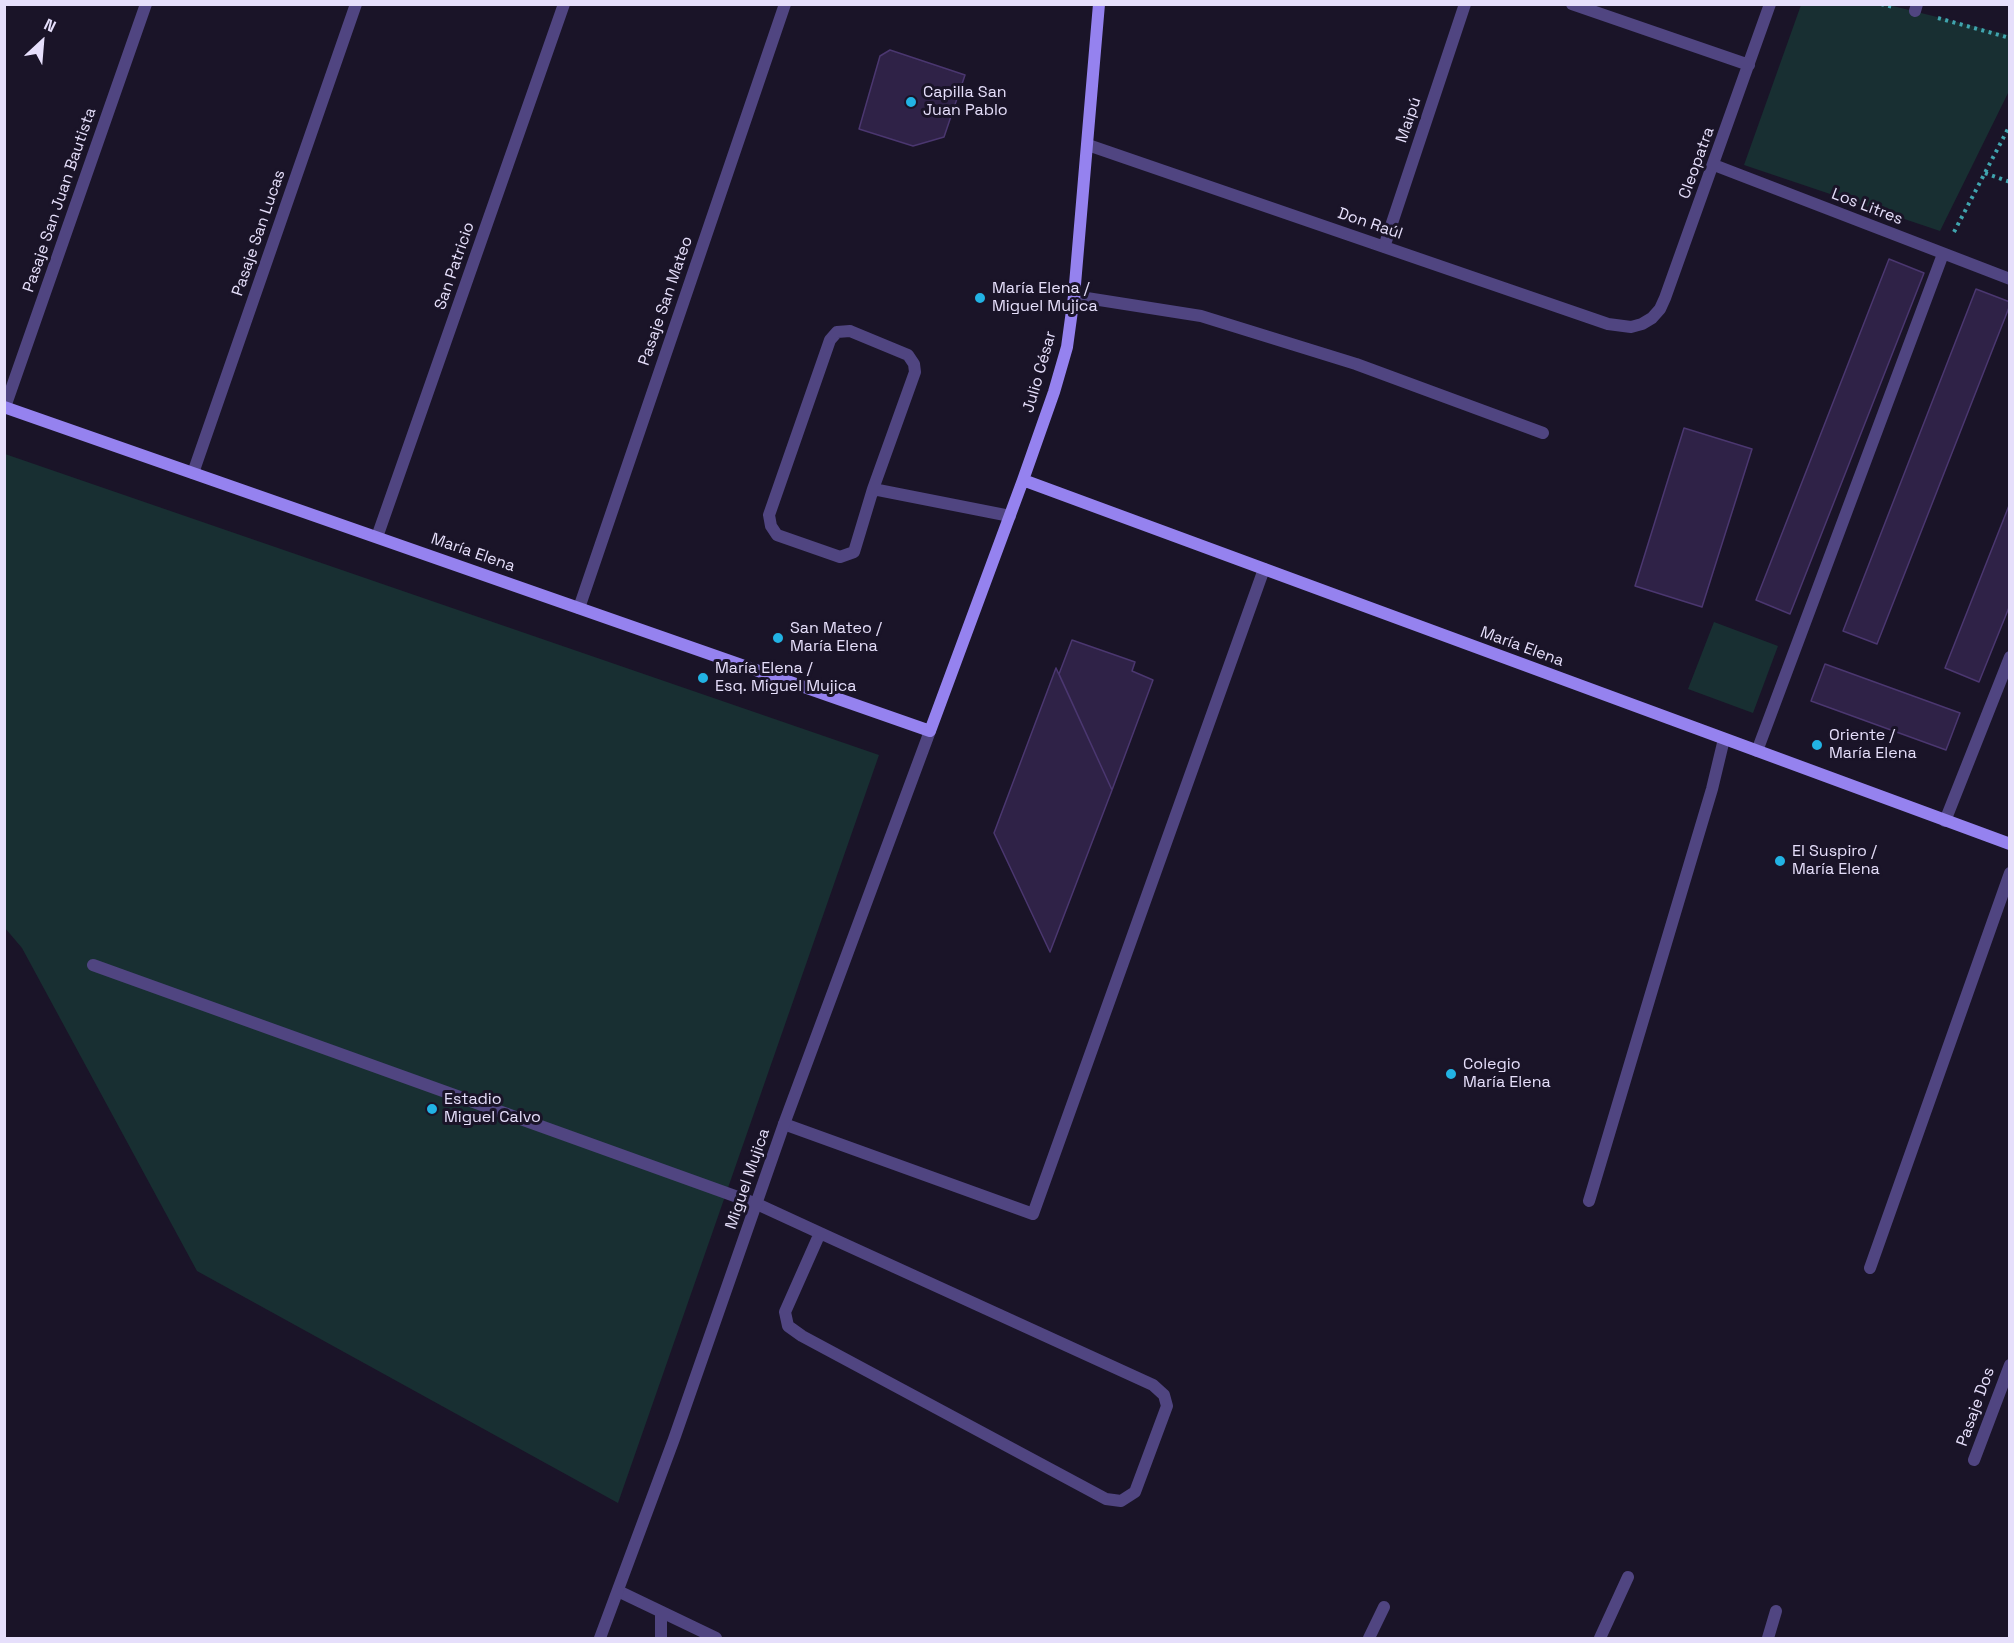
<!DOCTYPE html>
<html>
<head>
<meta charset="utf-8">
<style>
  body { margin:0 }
  #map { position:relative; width:2014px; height:1643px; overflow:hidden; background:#1a1428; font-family:"Space Grotesk",sans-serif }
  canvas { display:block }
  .frame { position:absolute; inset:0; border:6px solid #e6dffb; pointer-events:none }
  .north { position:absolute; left:12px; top:12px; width:60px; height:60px; -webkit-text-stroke:4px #1a1428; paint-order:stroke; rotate:26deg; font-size:16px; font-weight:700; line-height:24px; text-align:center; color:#e6dffb }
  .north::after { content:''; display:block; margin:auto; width:21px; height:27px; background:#e6dffb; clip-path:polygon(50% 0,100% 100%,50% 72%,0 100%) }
</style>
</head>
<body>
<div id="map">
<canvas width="2014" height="1643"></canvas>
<div class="frame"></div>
<div class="north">N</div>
</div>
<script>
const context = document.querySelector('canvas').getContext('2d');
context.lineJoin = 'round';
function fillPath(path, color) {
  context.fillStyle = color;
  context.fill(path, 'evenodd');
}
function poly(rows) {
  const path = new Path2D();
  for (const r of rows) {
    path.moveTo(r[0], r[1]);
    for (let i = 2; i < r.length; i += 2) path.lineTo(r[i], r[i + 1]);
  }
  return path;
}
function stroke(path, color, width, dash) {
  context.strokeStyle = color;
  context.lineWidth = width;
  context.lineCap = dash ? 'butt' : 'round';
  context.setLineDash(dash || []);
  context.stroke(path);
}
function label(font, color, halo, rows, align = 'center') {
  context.font = font + ' "Space Grotesk",sans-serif';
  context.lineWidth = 6;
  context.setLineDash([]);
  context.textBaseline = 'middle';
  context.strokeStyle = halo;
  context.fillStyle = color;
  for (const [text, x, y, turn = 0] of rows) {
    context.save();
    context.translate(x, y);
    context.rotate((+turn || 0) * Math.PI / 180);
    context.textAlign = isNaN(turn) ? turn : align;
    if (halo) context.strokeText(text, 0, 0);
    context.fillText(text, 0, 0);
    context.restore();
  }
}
fillPath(poly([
  [1801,5,1889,5,2009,35,2009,91,1940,231,1744,165],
  [5,454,879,755,618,1503,197,1271,22,948,5,928],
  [1714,622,1778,646,1753,713,1688,689]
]), '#182f32');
const building = poly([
  [890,50,965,75,944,137,913,146,859,129,880,56,890,50],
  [1889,259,1924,273,1790,614,1756,600,1889,259],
  [1976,289,2010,302,2010,305,1877,644,1843,631,1976,289],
  [1684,428,1752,449,1702,607,1635,586,1684,428],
  [2010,503,2010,605,1979,682,1945,668,2010,503],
  [1072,640,1135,662,1132,671,1153,680,1112,790,1059,674,1072,640],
  [1825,664,1960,713,1946,750,1811,701,1825,664],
  [1056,668,1112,790,1050,952,994,833,1056,668]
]);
fillPath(building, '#2f2247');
stroke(building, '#4b3770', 1.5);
stroke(poly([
  [1881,4,1893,7],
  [1938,18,2010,38],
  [1985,173,2010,182],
  [1954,232,2010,125]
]), '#40a4ae', 4, [3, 4.5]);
stroke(poly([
  [1074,296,1201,316,1356,364,1543,433],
  [850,331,908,355,914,364,915,372,873,489,854,552,840,557,777,535,771,526,769,515,830,340,837,332,850,331],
  [873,489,1010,516],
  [93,965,757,1204,820,1233],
  [784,1124,1033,1214,1264,569],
  [1589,1201,1712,789,1724,739],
  [820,1233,1153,1385,1164,1395,1167,1406,1135,1492,1121,1501,1106,1499,802,1336,788,1326,785,1312,820,1233],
  [1870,1268,2010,873],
  [618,1591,716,1638],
  [661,1638,661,1612],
  [1369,1638,1384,1607],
  [1600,1638,1628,1577],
  [1768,1638,1776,1611]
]), '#504581', 12);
stroke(poly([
  [1572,4,1749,65],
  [1915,11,1917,4],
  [1088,145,1608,324,1631,327,1642,324,1652,318,1660,309,1665,298,1770,4],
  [1714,165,2010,279],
  [1384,247,1465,4],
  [5,407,146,4],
  [193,473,356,4],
  [377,537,564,4],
  [579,608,785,4],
  [1757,751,1943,254],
  [1945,821,2010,657],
  [1974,1460,2010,1365],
  [600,1638,674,1439,784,1124,930,731]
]), '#504581', 12);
stroke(poly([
  [4,407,930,731,1023,480,1054,392,1067,347,1074,296,1099,4],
  [1023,480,2010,844]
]), '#9582ef', 12);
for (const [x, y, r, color] of [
  [911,102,6,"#22b3e4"],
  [980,298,6,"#22b3e4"],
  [778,638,6,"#22b3e4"],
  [703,678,6,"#22b3e4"],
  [1817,745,6,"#22b3e4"],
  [1780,861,6,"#22b3e4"],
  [1451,1074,6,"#22b3e4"],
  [432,1109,6,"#22b3e4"]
]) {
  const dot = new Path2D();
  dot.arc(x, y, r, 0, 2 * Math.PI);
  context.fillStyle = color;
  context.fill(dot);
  stroke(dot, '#1a1428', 2);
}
label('16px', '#e6dffb', '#1a1428', [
  ["Capilla San",923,93],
  ["Juan Pablo",923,111],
  ["María Elena /",992,289],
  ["Miguel Mujica",992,307],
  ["San Mateo /",790,629],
  ["María Elena",790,647],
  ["María Elena /",715,669],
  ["Esq. Miguel Mujica",715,687],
  ["Oriente /",1829,736],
  ["María Elena",1829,754],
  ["El Suspiro /",1792,852],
  ["María Elena",1792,870],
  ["Colegio",1463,1065],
  ["María Elena",1463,1083],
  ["Estadio",444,1100],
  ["Miguel Calvo",444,1118]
], 'left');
label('16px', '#e6dffb', '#1a1428', [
  ["Maipú",1409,120,-71],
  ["Cleopatra",1697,163,-70],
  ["Pasaje San Juan Bautista",60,200,-71],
  ["Los Litres",1867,207,21],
  ["Don Raúl",1370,224,19],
  ["Pasaje San Lucas",259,233,-71],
  ["San Patricio",455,266,-71],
  ["Pasaje San Mateo",666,301,-71],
  ["Julio César",1040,372,-74],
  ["María Elena",473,553,19],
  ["María Elena",1522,647,20],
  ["Miguel Mujica",748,1179,-71],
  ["Pasaje Dos",1976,1407,-70]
]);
</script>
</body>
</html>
